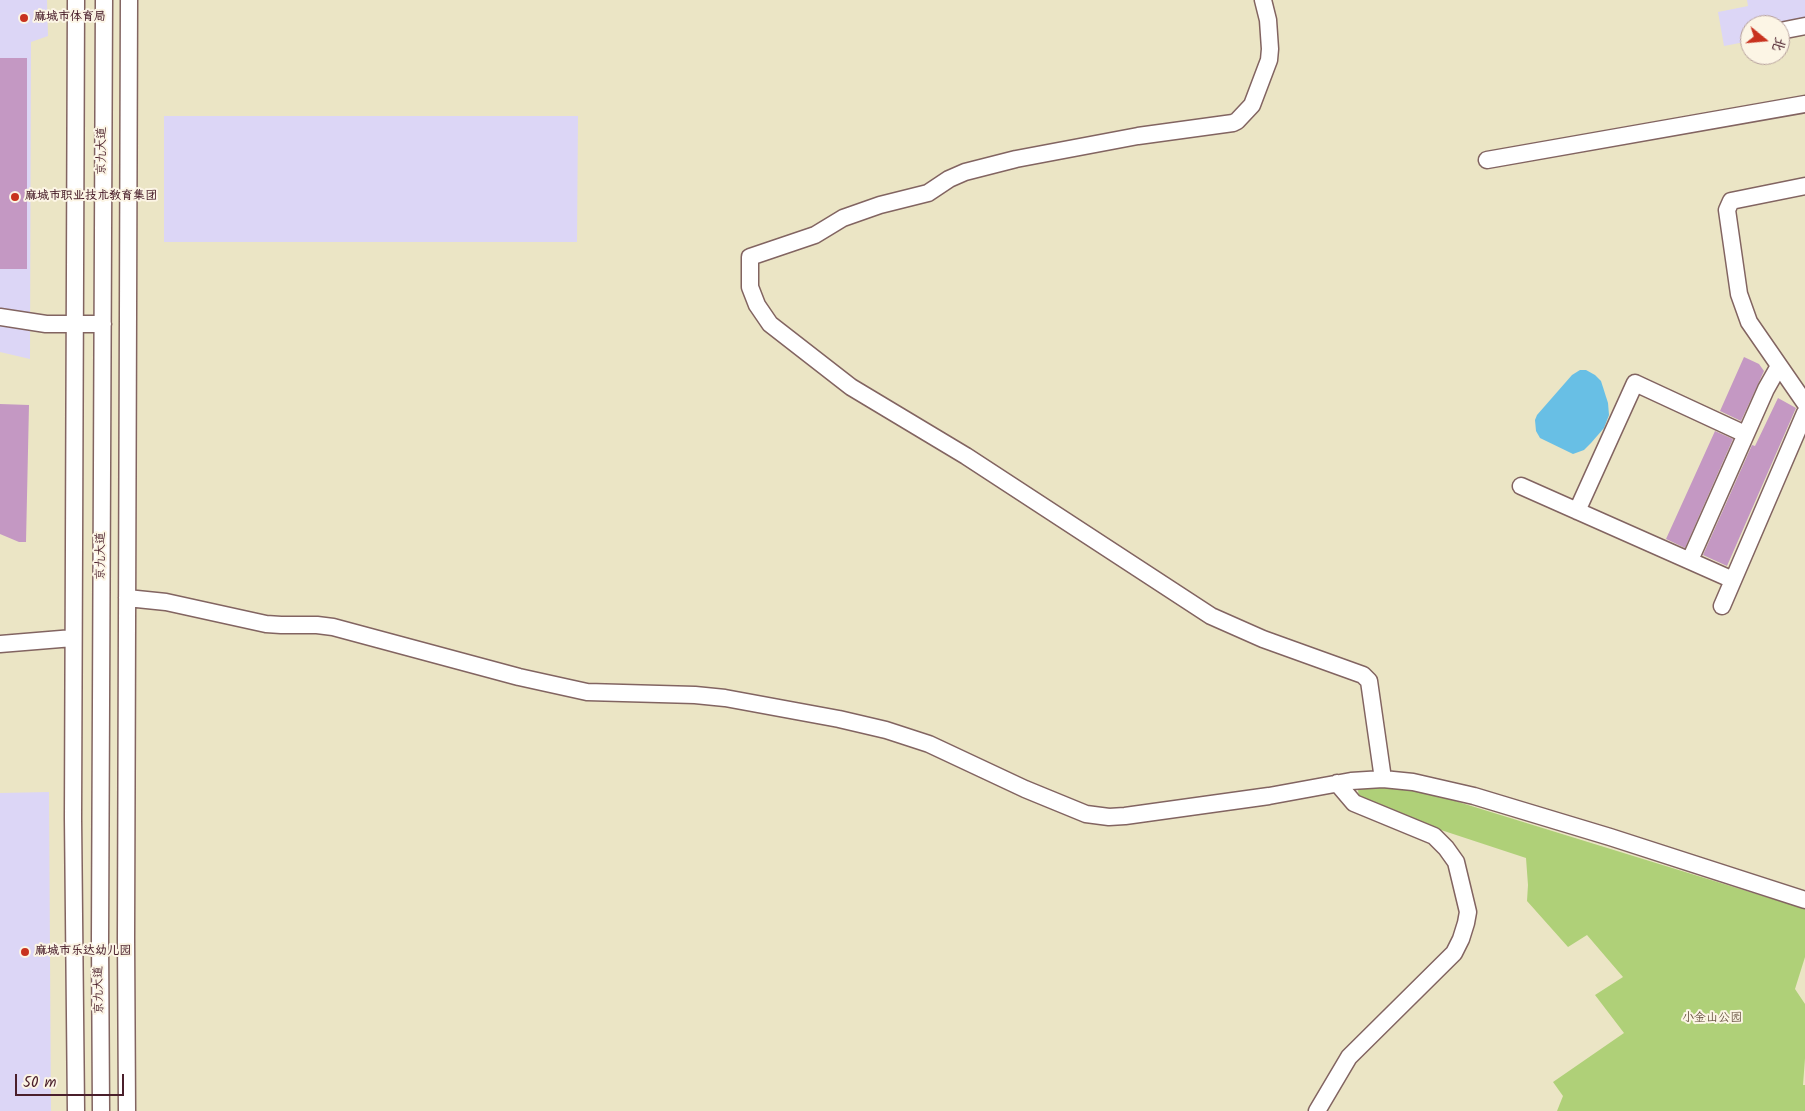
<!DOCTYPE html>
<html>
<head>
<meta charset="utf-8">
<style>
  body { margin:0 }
  #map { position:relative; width:1805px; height:1111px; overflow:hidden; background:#ebe5c5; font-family:Kalam,"LXGW WenKai TC",sans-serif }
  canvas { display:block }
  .north { position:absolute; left:1740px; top:15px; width:50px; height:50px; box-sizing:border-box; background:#fcf5e5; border:1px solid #b59f9b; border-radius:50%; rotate:107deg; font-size:14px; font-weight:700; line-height:20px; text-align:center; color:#4a1f2b }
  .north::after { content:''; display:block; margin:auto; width:18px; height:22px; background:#c8321e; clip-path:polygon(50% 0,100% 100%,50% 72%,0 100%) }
  .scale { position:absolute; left:15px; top:1074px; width:109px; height:22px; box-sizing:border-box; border:2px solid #4a1f2b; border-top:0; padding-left:6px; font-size:15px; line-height:18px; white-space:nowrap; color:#4a1f2b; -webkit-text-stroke:4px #fcf5e5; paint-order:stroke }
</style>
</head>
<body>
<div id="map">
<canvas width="1805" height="1111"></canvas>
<div class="north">北</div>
<div class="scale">50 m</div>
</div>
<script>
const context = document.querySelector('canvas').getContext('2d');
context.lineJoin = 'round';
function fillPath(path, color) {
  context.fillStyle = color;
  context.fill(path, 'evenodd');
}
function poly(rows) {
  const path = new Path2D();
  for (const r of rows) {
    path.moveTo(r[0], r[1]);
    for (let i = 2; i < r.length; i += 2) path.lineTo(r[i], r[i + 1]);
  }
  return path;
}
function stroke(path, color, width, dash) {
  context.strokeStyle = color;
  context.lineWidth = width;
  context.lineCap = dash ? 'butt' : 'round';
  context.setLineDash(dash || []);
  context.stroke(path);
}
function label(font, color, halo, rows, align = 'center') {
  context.font = font + ' Kalam,"LXGW WenKai TC",sans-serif';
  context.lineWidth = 4;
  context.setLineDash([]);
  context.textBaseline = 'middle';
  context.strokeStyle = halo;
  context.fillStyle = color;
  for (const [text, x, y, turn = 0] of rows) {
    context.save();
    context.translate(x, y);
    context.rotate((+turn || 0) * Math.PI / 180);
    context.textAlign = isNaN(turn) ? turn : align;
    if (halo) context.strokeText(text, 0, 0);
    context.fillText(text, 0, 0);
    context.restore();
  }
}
fillPath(poly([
  [0,0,47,0,48,36,31,42,30,359,0,352],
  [1747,0,1805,0,1805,32,1780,25,1750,25,1750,41,1724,46,1718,12,1748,6],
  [164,116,578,116,577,242,164,242],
  [49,792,51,1111,0,1111,0,793]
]), '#dcd6f6');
fillPath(poly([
  [1370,786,1413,788,1805,909,1805,957,1795,989,1805,1004,1805,1058,1803,1085,1805,1085,1805,1111,1557,1111,1563,1096,1553,1082,1624,1033,1595,995,1623,977,1587,935,1568,947,1527,901,1528,885,1526,858,1359,803,1358,788]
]), '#afd078');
fillPath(poly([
  [1580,370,1586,370,1595,375,1601,381,1608,403,1609,415,1604,428,1591,443,1584,450,1573,454,1540,438,1536,431,1535,420,1537,415,1572,375]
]), '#68bfe5');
fillPath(poly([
  [0,58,27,58,27,269,0,269],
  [1744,357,1759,364,1764,371,1741,421,1720,411],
  [1778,398,1796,408,1727,566,1703,555,1752,445,1755,446],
  [0,404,29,405,26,542,19,542,0,534],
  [1715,431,1733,439,1685,548,1666,539]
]), '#c498c3');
const minor = poly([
  [1263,0,1268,20,1270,49,1269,60,1252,105,1237,121,1233,123,1138,136,1016,159,965,172,949,179,928,193,880,205,843,218,815,235,750,257,750,287,757,305,770,324,851,387,966,456,1211,616,1263,639,1363,675,1369,681,1383,779],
  [1780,31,1805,26],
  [1487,160,1805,104],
  [1805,186,1731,201,1727,210,1739,294,1749,322,1805,403],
  [0,317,46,324,103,324],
  [1521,486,1733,580],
  [1577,511,1635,383,1745,434],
  [1690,560,1766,389,1779,366],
  [127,598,166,602,266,624,281,625,317,625,333,627,519,677,587,692,695,695,725,698,839,719,886,730,929,744,1025,789,1086,814,1109,817,1125,816,1269,796,1351,781,1383,779,1413,782,1474,796,1610,837,1805,900],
  [1722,606,1805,413],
  [0,644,73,638],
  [76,1111,73,818,76,0],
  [101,1111,100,938,104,0],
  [127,1111,126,938,129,0],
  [1317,1111,1349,1057,1454,953,1461,939,1466,923,1468,912,1456,862,1446,848,1434,836,1354,803,1337,783]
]);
stroke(minor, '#826461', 19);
stroke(minor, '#fff', 16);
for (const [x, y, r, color] of [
  [24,18,5,"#c8321e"],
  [15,197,5,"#c8321e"],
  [25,952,5,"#c8321e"]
]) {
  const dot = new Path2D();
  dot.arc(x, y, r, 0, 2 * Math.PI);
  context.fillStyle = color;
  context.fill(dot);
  stroke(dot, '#fcf5e5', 2);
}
label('bold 12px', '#4a1f2b', '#fcf5e5', [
  ["麻城市体育局",34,18],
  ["麻城市职业技术教育集团",25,197],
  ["麻城市乐达幼儿园",35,952]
], 'left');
label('12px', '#4a1f2b', '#fcf5e5', [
  ["京九大道",103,151,-90],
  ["京九大道",102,556,-90],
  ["京九大道",100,990,-91]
]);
label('12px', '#685442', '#fcf5e5', [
  ["小金山公园",1712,1019]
]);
</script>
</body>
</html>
